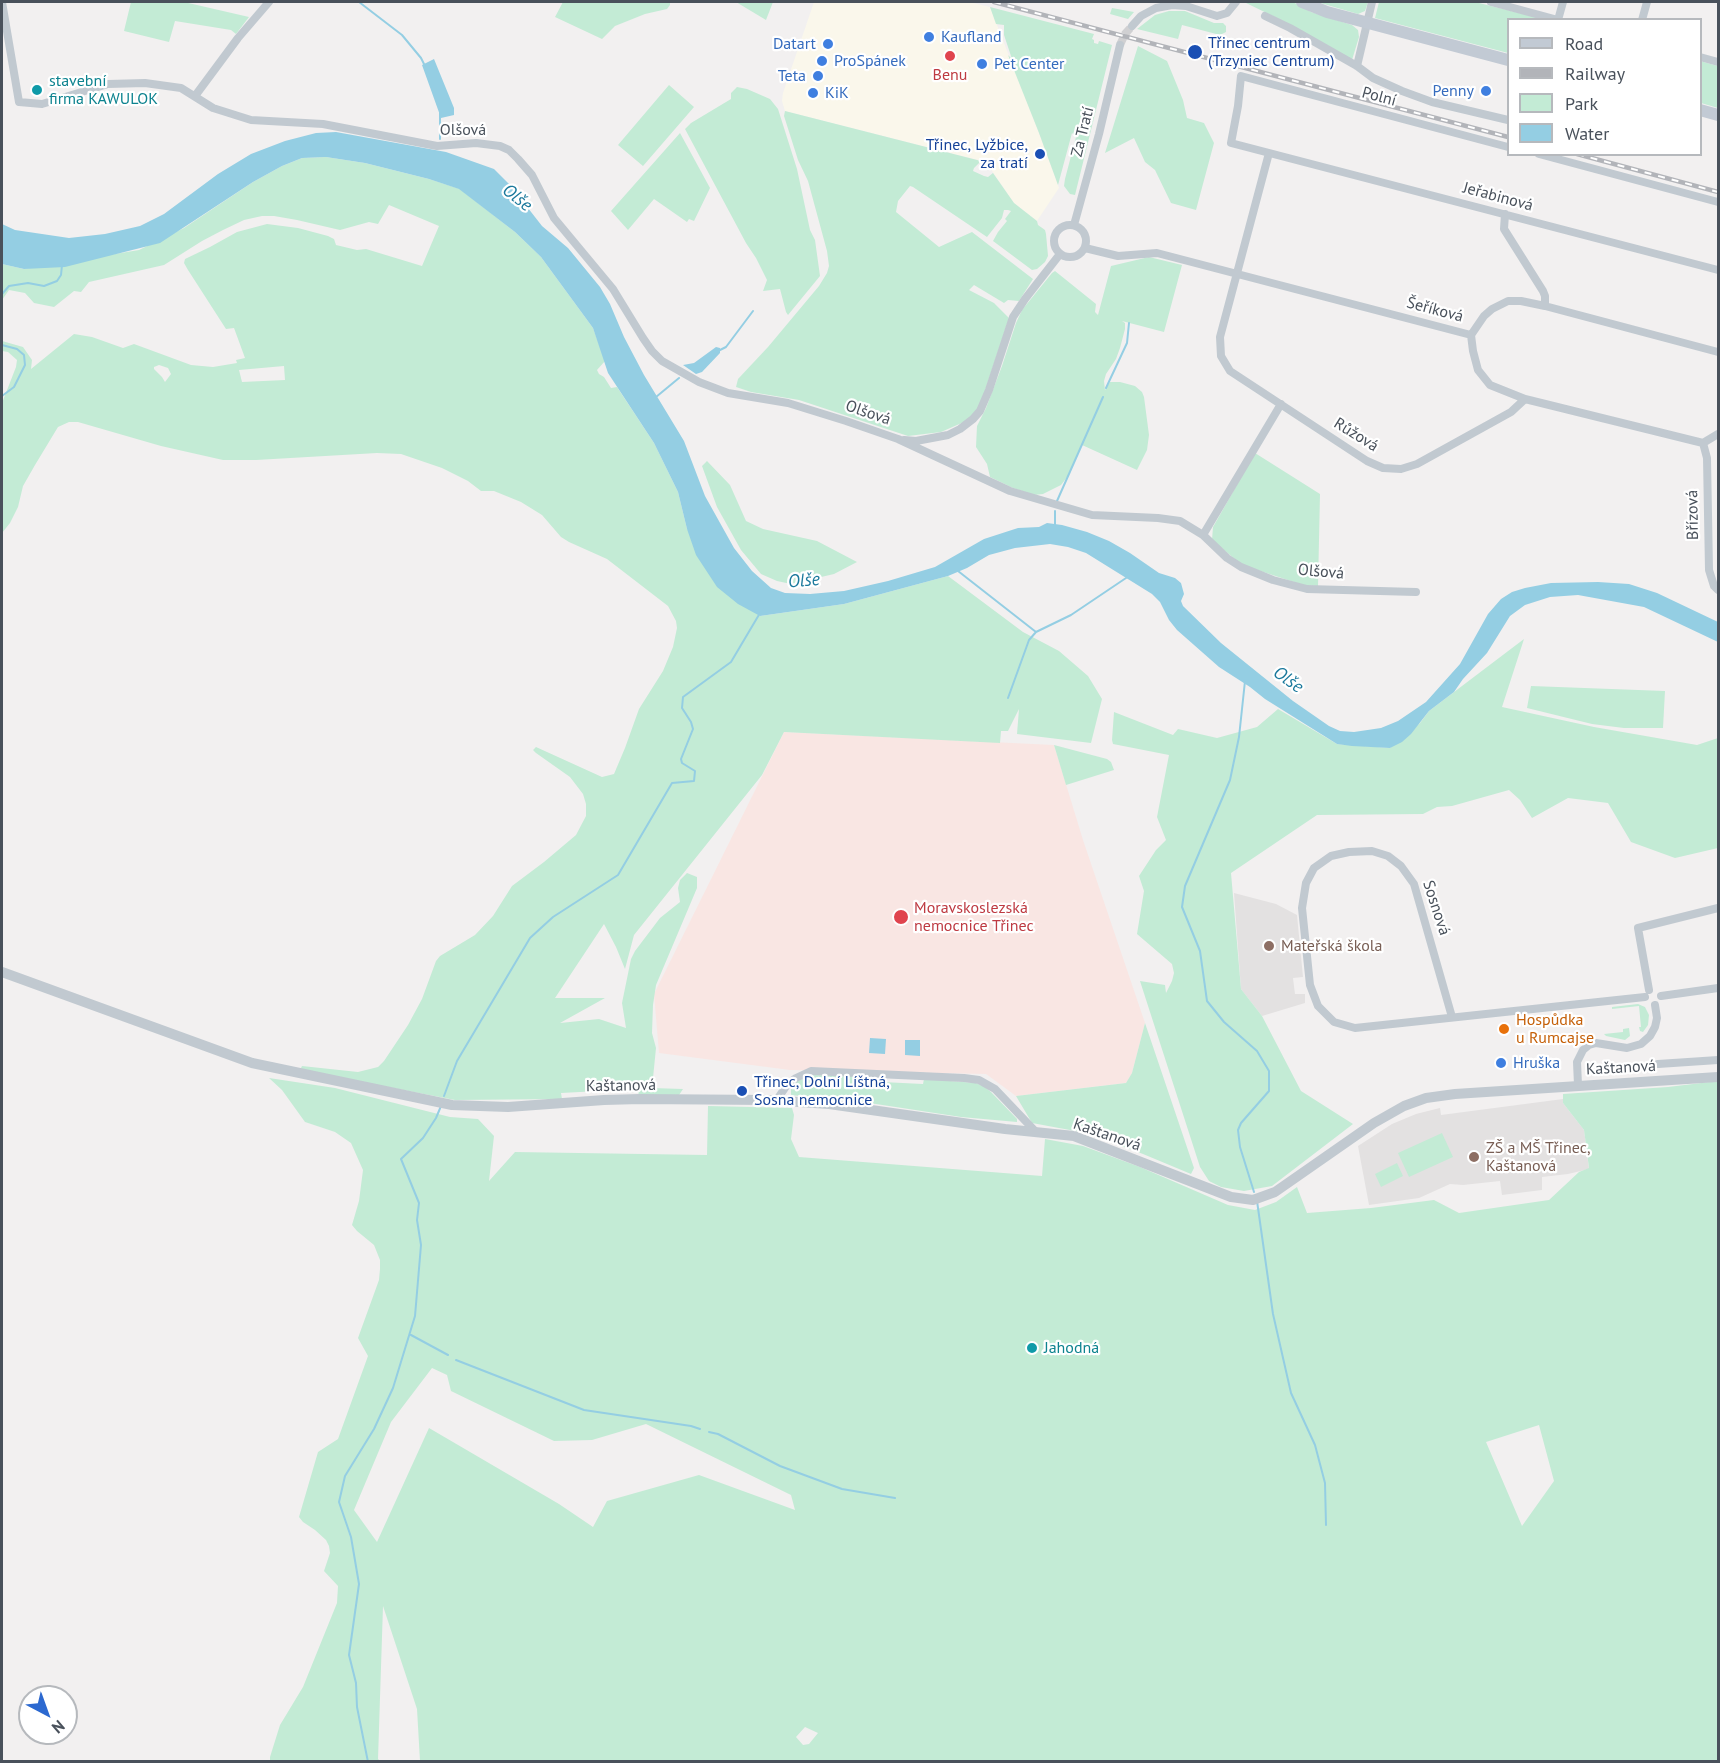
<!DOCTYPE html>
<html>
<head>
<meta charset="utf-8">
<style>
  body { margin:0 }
  #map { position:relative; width:1720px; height:1763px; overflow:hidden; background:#f2f0f0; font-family:"PT Sans",sans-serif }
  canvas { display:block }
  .frame { position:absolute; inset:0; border:3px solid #49515b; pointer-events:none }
  .legend { position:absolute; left:1507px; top:18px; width:195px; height:138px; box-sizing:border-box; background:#fff; border:2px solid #b6b9bd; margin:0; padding:8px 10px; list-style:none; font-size:18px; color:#49515b }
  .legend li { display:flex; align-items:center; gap:12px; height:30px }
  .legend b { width:30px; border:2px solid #b6b9bd }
  .north { position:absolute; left:18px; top:1685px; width:60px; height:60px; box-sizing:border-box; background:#fff; border:2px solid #b6b9bd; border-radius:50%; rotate:139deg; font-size:16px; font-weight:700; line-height:24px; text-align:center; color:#49515b }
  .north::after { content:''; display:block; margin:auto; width:21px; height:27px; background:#2c69d0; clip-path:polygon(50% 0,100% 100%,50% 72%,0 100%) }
</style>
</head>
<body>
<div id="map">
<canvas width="1720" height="1763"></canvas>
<div class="frame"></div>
<ul class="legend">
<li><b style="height:8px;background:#c2cad4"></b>Road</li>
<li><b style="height:8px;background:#b2b4b9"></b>Railway</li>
<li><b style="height:16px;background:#c3ebd5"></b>Park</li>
<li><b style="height:16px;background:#94cee3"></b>Water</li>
</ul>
<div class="north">N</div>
</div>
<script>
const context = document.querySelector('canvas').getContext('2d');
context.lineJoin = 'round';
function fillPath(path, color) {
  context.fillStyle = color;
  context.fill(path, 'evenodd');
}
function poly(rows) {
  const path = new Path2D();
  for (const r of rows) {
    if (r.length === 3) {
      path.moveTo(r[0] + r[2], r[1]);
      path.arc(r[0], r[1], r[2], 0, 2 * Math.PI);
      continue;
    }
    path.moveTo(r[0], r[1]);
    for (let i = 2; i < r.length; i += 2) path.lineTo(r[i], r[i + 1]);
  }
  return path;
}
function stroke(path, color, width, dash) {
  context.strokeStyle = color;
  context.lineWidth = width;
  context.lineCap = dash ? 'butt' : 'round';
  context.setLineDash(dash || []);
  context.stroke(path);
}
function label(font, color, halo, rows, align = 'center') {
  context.font = font + ' "PT Sans",sans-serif';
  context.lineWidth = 4.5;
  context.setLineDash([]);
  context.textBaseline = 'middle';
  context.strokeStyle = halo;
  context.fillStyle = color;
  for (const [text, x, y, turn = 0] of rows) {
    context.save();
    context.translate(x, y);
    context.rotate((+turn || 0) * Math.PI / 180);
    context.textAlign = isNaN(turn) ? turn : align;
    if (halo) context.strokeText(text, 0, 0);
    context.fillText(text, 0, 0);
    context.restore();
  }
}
fillPath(poly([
  [814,2,969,2,990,7,1039,133,1059,188,1037,221,1014,203,986,162,785,111,782,101,783,93]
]), '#faf7eb');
fillPath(poly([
  [1234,893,1276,904,1297,915,1303,977,1293,978,1295,994,1305,994,1305,1003,1262,1016,1241,989],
  [1563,1099,1563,1103,1584,1130,1589,1169,1568,1174,1542,1177,1542,1190,1502,1195,1500,1181,1463,1185,1450,1184,1419,1198,1369,1205,1358,1146,1392,1124,1416,1114,1440,1108,1441,1115]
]), '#e3e1e1');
fillPath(poly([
  [784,732,1054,745,1083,840,1145,1023,1132,1073,1126,1083,1016,1096,986,1074,790,1070,659,1053,654,994]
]), '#f9e6e3');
fillPath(poly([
  [131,2,184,2,249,17,236,34,231,30,175,21,169,42,124,31],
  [563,2,670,2,670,5,667,9,645,14,615,26,602,39,555,17],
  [736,2,773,2,766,20],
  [1244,2,1293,2,1311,12,1352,25,1358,30,1359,37,1352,60,1283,21],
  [1317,2,1368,2,1365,11,1358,14],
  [1379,2,1475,2,1543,19,1508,20,1508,53,1375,18],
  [990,7,1094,34,1092,39,1094,40,1094,43,1098,44,1099,41,1112,45,1075,195,1070,194,1064,186,1065,179,1076,137,1072,133,1058,185,1039,133,1008,55,1012,59,1004,35,1004,25,996,24],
  [1112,8,1134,12,1128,19,1110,14],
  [1169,11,1185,11,1214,23,1223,23,1226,26,1226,32,1220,35,1182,25,1178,39,1137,29,1155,15],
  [1138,46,1167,61,1183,100,1187,118,1204,123,1214,143,1196,210,1171,203,1155,170,1145,162,1134,138,1105,153],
  [1700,61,1718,66,1718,108,1701,103],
  [669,85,694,107,643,166,618,145],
  [737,87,747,89,770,99,778,109,797,169,810,230,815,240,820,276,788,315,786,312,780,289,763,291,767,280,756,258,746,243,685,129,691,123,731,99,731,93],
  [785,111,981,161,974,168,973,171,984,176,988,177,993,173,1014,203,1037,221,1038,225,1045,230,1046,234,1048,256,1045,262,1037,269,1032,270,993,241,998,232,1007,221,1005,219,1011,211,1008,210,1004,210,1002,218,987,237,913,187,910,186,898,201,896,212,939,247,972,232,1033,279,1019,301,1008,300,1004,303,974,285,969,290,994,303,1009,318,981,403,974,414,964,422,941,432,908,436,799,400,751,392,736,387,738,379,768,347,819,286,827,273,829,266,827,251,808,181,798,160,784,116],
  [680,133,710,188,694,221,689,219,687,222,654,199,628,230,611,211],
  [326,157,365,163,429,179,460,189,515,232,541,257,593,328,605,361,597,370,599,374,604,377,611,388,617,387,654,443,678,492,687,529,760,616,844,604,948,576,1023,632,1059,651,1088,676,1102,699,1091,743,1017,734,1019,709,1008,731,1001,731,1000,743,784,732,762,775,634,935,625,969,616,947,604,924,555,998,605,998,560,1023,599,1019,626,1028,622,1003,631,959,635,951,660,918,680,902,678,888,680,880,687,873,697,877,697,888,656,985,653,1005,652,1033,656,1048,652,1088,683,1089,679,1095,639,1095,637,1089,561,1093,562,1099,455,1100,300,1070,302,1066,358,1072,378,1067,384,1061,408,1025,422,999,436,961,440,956,475,935,493,916,512,886,544,862,576,835,586,816,586,804,583,794,570,777,536,753,533,750,536,747,602,777,614,774,625,748,639,709,663,671,673,647,677,628,676,621,668,606,607,559,569,542,561,537,542,515,521,502,494,491,481,491,468,481,442,468,401,454,377,453,256,460,223,460,161,446,78,422,69,422,58,427,35,465,23,486,18,507,10,523,2,533,2,403,16,367,17,360,8,352,2,351,2,341,23,347,32,360,31,369,74,334,92,337,123,348,134,344,191,365,213,367,237,363,236,360,245,358,234,328,226,329,188,270,184,263,185,259,210,247,237,232,267,224,298,228,328,236,334,239,336,245,357,250,366,249,422,266,439,226,389,205,378,224,369,222,340,230,297,220,274,216,262,216,244,220,223,230,202,241,164,265,89,282,81,292,74,291,54,307,34,303,25,293,9,290,2,300,2,284,3,281,2,276,2,264,24,269,139,250,184,228,253,182,282,166,302,158],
  [159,365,168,368,171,374,165,382,162,377,154,369,154,367],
  [284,366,285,380,242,382,239,370],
  [1149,257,1182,265,1164,332,1122,321,1125,323,1125,329,1120,348,1116,359,1106,374,1104,381,1105,390,1110,382,1120,382,1135,386,1142,392,1144,397,1149,435,1147,450,1137,470,1082,445,1068,476,1061,485,1043,494,1034,495,1013,488,990,477,987,464,976,447,977,426,986,408,1002,366,1016,323,1022,310,1052,273,1055,271,1096,304,1095,312,1098,315,1111,266],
  [1255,453,1320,494,1318,586,1303,585,1242,565,1212,540,1213,527],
  [707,461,730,485,746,521,763,529,817,541,857,562,834,574,791,584,777,581,761,574,741,550,717,507,702,466],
  [1524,639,1502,707,1594,727,1697,745,1718,738,1718,848,1675,858,1631,842,1608,803,1568,798,1532,818,1520,800,1509,790,1452,806,1437,807,1423,814,1317,815,1231,873,1241,989,1262,1016,1301,1091,1353,1124,1272,1186,1244,1191,1221,1187,1209,1181,1200,1167,1140,981,1165,985,1166,993,1172,981,1174,973,1172,964,1137,934,1144,891,1139,876,1156,850,1166,840,1157,817,1169,755,1113,744,1112,740,1114,712,1173,735,1178,729,1217,738,1257,727,1278,709,1337,744,1390,748,1420,723,1429,711],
  [1531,686,1665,691,1663,728,1624,728,1592,724,1527,708],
  [1054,745,1107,759,1111,762,1114,770,1066,785],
  [1638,1004,1645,1007,1649,1015,1648,1025,1643,1032,1640,1031,1639,1027,1641,1027,1639,1006,1612,1009,1612,1007],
  [1145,1023,1194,1168,1191,1174,1143,1154,1086,1133,1032,1123,1016,1096,1126,1083,1132,1073],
  [1629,1028,1630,1036,1625,1040,1606,1036,1604,1034,1623,1032,1623,1029],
  [809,1075,862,1076,862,1081,923,1084,924,1079,976,1083,985,1087,991,1092,1017,1119,1017,1122,961,1117,876,1104,791,1095,791,1087,793,1084],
  [269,1078,335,1088,450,1117,478,1119,494,1136,489,1181,515,1152,707,1155,708,1106,792,1108,794,1115,791,1139,799,1157,1042,1176,1045,1139,1083,1146,1140,1167,1228,1205,1255,1210,1276,1202,1297,1187,1307,1213,1371,1208,1434,1200,1459,1213,1549,1200,1579,1172,1589,1168,1584,1130,1563,1103,1563,1094,1668,1087,1718,1081,1718,1761,420,1761,417,1709,383,1606,378,1759,380,1761,270,1761,270,1757,280,1725,303,1687,337,1603,338,1586,324,1571,330,1553,329,1546,326,1540,315,1530,303,1522,299,1517,318,1452,338,1439,368,1356,358,1338,379,1280,380,1269,380,1260,374,1245,357,1231,352,1225,359,1201,363,1170,351,1143,335,1132,305,1122,282,1090],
  [432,1368,447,1375,451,1391,554,1441,592,1440,646,1424,791,1495,795,1510,699,1475,607,1501,593,1527,559,1504,429,1428,377,1542,354,1510,391,1422],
  [1539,1425,1554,1481,1522,1526,1486,1442],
  [805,1727,818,1733,809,1744,803,1745,796,1737],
  [1442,1133,1453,1157,1409,1177,1398,1153],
  [1397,1163,1403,1176,1381,1187,1375,1174]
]), '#c3ebd5');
fillPath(poly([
  [434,59,454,108,454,115,441,118,422,65],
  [336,132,446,152,494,169,510,185,542,226,568,248,600,287,610,304,624,337,644,375,684,441,705,496,734,548,752,571,771,588,785,593,810,594,844,591,888,581,935,567,984,539,1018,528,1039,527,1047,523,1062,525,1087,532,1109,541,1130,553,1159,573,1175,578,1181,583,1184,594,1181,601,1183,606,1221,643,1293,701,1329,726,1340,731,1354,732,1381,728,1398,721,1426,702,1460,664,1488,614,1501,599,1512,592,1525,588,1551,583,1598,582,1629,584,1657,593,1718,622,1718,642,1644,607,1578,595,1550,597,1525,605,1510,616,1487,653,1463,679,1454,692,1429,711,1411,734,1402,742,1390,748,1352,746,1337,744,1265,699,1250,687,1219,667,1177,630,1169,620,1160,602,1152,594,1086,553,1068,547,1050,544,1015,548,989,555,967,568,948,576,844,604,760,616,738,604,717,587,696,555,687,529,678,492,654,443,608,373,593,328,541,257,515,232,459,189,429,179,365,163,326,157,302,158,282,166,253,182,160,243,65,267,24,269,2,264,2,224,15,230,69,238,105,234,140,226,164,214,218,174,251,154,285,141,316,133],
  [716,347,720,348,720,353,702,372,696,374,683,365,694,363],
  [870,1038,886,1039,885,1054,869,1053],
  [905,1040,920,1040,920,1056,905,1055]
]), '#94cee3');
stroke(poly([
  [359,2,402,35,421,58,425,66],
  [440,111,440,139],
  [2,294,9,286,28,283,44,286,57,281,61,275,62,265],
  [2,345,17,349,24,355,25,365,14,387,2,396],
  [718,351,726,347,753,311],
  [1106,388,1127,343,1129,323],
  [656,397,679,378],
  [1057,501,1103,397],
  [1055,511,1055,526],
  [958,571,1036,632,1071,615,1129,576],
  [1245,681,1239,737,1230,780,1185,886,1182,907,1200,951,1207,1001,1224,1022,1257,1051,1269,1071,1269,1091,1241,1123,1238,1130,1240,1147,1254,1192],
  [1008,698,1029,640,1036,632],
  [444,1096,457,1061,530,938,553,917,618,875,672,783,694,781,695,771,682,763,681,759,693,729,691,722,682,708,683,697,731,662,760,613],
  [1257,1201,1273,1314,1291,1393,1315,1445,1325,1483,1326,1525],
  [411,1335,448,1355],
  [456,1360,584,1410,691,1426,700,1429],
  [709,1432,718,1434,780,1466,842,1489,895,1498],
  [368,1762,357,1707,356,1683,349,1655,359,1584,351,1537,339,1502,345,1476,374,1429,393,1388,415,1316,421,1245,417,1220,419,1203,401,1159,423,1138,436,1118,441,1106]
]), '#94cee3', 2);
stroke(poly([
  [1120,45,1125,34,1132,26]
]), '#d0d0d2', 8, [8, 4]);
stroke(poly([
  [2,2,19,102,42,104,108,84,145,83,181,88,213,108,251,120,323,124,437,146,476,143,500,146,509,150,518,159,532,175,554,218,613,289,643,338,652,351,662,361,699,382,728,393,788,403,846,421,898,439,1010,491,1092,515,1158,518,1180,521,1203,535,1227,558,1241,567,1273,580,1307,589,1416,592],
  [1491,2,1558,20],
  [1265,16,1290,28,1357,66,1373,78,1402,91,1432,102,1508,120],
  [1558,20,1563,2],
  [1642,20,1647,2],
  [1132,26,1141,16,1156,8,1172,5,1186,6,1217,16,1227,13,1236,2],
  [1700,57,1718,62],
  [1357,66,1372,2],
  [195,96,238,38,269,2],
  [1508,147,1241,76,1238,106,1231,143,1718,270],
  [1269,153,1220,337,1221,356,1230,371,1367,461,1383,468,1401,469,1417,464,1511,412,1525,399,1703,443,1718,434],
  [1539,154,1718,202],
  [1505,214,1504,229,1543,291,1545,296,1545,306],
  [1074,225,1099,134,1120,45],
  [1070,241,16],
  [1085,248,1118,256,1157,253,1471,335,1484,316,1492,309,1508,301,1521,301,1545,306,1718,352],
  [1471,335,1473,351,1478,370,1490,385,1525,399],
  [904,440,916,441,948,435,960,429,973,419,980,411,989,390,1013,317,1025,299,1060,254],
  [1703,443,1707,458,1709,570,1714,586,1718,590],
  [1203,535,1281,404],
  [1649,990,1638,928,1718,908],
  [1661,996,1718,988],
  [1452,1017,1414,884,1401,866,1388,856,1372,851,1349,852,1331,856,1314,868,1306,883,1302,908,1310,985,1318,1006,1334,1022,1355,1028,1645,997],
  [1658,1064,1718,1060],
  [1578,1085,1577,1062,1583,1050,1589,1045,1596,1043,1627,1048,1641,1044,1650,1036,1655,1027,1657,1018,1655,1005],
  [776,1101,787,1085,796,1078,811,1071,964,1078,979,1080,995,1089,1035,1131]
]), '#c1c9d0', 8);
stroke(poly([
  [2,972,252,1063,452,1105,508,1107,604,1100,640,1099,768,1100,829,1104,1005,1129,1074,1136,1231,1197,1253,1200,1275,1192,1374,1123,1404,1106,1426,1098,1455,1094,1718,1077]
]), '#c1c9d0', 10);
stroke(poly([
  [1302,2,1327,12,1508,60],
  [1700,110,1718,115]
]), '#c2cad4', 12);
const rail = poly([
  [994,2,1508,137],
  [1577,154,1718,192]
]);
stroke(rail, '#b2b4b9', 4.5);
stroke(rail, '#fff', 2, [7]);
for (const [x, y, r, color] of [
  [929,37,6,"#3f7fe0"],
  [828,44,6,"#3f7fe0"],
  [1195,52,8,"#1a4fb4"],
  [950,56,6,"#e0444e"],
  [822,61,6,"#3f7fe0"],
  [982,64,6,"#3f7fe0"],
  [818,76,6,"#3f7fe0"],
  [37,90,6,"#0f9aa8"],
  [1486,91,6,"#3f7fe0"],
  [813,93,6,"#3f7fe0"],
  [1040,154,6,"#1a4fb4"],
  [901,917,8,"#e0444e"],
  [1269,946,6,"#8d6e63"],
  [1504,1029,6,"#e8710a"],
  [1501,1063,6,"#3f7fe0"],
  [742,1091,6,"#1a4fb4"],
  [1474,1157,6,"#8d6e63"],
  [1032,1348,6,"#0f9aa8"]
]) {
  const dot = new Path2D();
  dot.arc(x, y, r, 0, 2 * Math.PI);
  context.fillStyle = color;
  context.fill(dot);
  stroke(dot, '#fff', 2);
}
label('16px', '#366cbe', '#fff', [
  ["Kaufland",941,37],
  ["Datart",816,44,"right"],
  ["ProSpánek",834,61],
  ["Pet Center",994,64],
  ["Teta",806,76,"right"],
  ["Penny",1474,91,"right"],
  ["KiK",825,93],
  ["Hruška",1513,1063]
], 'left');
label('16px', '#164399', '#fff', [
  ["Třinec centrum",1208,43],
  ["(Trzyniec Centrum)",1208,61],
  ["Třinec, Lyžbice,",1028,145,"right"],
  ["za tratí",1028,163,"right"],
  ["Třinec, Dolní Líštná,",754,1082],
  ["Sosna nemocnice",754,1100]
], 'left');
label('16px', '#be3a42', '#fff', [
  ["Benu",950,75],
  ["Moravskoslezská",914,908,"left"],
  ["nemocnice Třinec",914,926,"left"]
]);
label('16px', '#0d838f', '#fff', [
  ["stavební",49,81],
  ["firma KAWULOK",49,99],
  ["Jahodná",1044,1348]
], 'left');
label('16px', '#49515b', '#fff', [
  ["Polní",1379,97,15],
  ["Olšová",463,130],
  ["Za Tratí",1083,132,-76],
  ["Jeřabinová",1498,197,15],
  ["Šeříková",1435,310,15],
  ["Olšová",868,413,19],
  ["Růžová",1356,435,32],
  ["Břízová",1693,515,-91],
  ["Olšová",1321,572,5],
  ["Sosnová",1436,908,72],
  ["Kaštanová",1621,1068,-3],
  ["Kaštanová",621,1086,-1],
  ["Kaštanová",1107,1135,19]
]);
label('16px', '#785e54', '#fff', [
  ["Mateřská škola",1281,946],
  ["ZŠ a MŠ Třinec,",1486,1148],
  ["Kaštanová",1486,1166]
], 'left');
label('16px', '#c56008', '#fff', [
  ["Hospůdka",1516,1020],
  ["u Rumcajse",1516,1038]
], 'left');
label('italic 18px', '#1b799c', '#fff', [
  ["Olše",517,198,39],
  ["Olše",804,581,-5],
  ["Olše",1288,680,35]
]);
</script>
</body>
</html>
